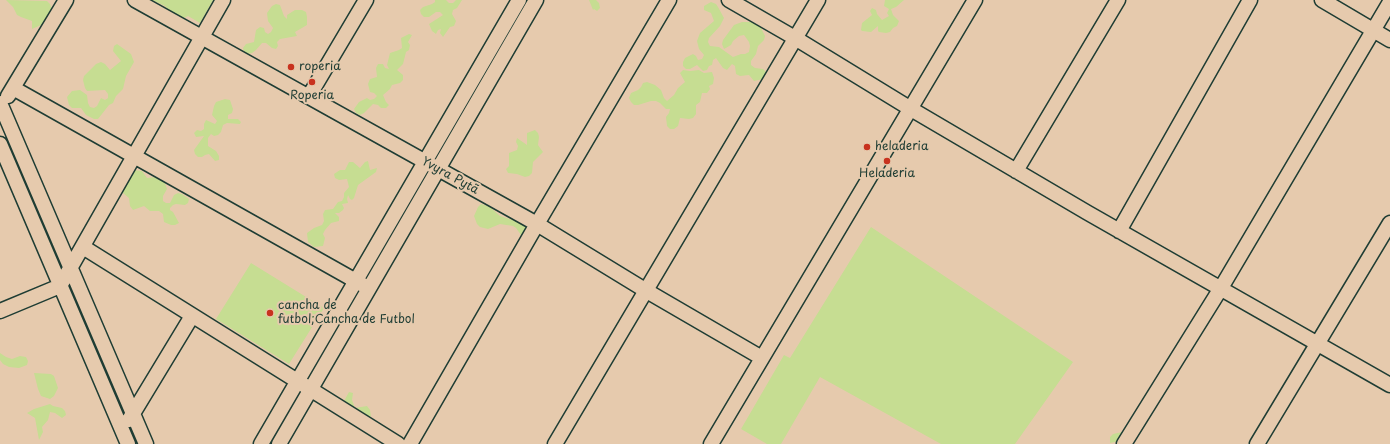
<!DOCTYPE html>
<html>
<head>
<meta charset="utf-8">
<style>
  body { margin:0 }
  canvas { display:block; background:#e6caad }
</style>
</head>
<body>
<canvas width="1390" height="444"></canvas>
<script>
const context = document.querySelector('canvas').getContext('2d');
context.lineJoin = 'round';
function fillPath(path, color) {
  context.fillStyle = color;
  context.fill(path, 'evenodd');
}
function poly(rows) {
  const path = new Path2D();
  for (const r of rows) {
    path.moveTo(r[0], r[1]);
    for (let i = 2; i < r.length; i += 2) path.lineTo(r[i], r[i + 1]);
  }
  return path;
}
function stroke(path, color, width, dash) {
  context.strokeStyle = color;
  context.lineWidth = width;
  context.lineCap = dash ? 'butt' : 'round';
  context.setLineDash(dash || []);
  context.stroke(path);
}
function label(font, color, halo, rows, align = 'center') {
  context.font = font + ' "Playpen Sans",sans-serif';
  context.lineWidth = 4;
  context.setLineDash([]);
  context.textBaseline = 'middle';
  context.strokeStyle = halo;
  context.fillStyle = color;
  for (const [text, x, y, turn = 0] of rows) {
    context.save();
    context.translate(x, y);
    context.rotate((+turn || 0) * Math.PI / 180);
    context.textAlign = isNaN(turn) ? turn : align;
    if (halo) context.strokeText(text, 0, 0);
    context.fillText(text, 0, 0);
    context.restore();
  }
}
fillPath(poly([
  [6,0,47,1,50,4,53,12,50,21,32,29,32,21,21,17,17,15,13,7],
  [152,0,213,0,200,23,188,16,184,18,175,17,165,6],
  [435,0,446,0,449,3,453,3,456,0,462,0,457,8,453,10,452,14,456,21,454,26,450,27,443,37,440,33,441,29,438,30,436,34,432,31,429,24,443,15,440,12,436,12,429,17,424,17,421,14,420,10,423,7,432,4,435,2],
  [589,0,596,0,599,3,600,8,597,11,594,9,593,10],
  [885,0,904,0,896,7,891,9,893,15,899,21,897,26,893,28,890,32,886,33,879,32,878,31,878,26,871,32,862,31,861,30,862,23,872,15,870,11,872,8,876,10,877,14,882,20,889,16,887,13,889,9,884,6],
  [711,2,716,4,718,7,724,18,720,26,709,38,708,42,710,46,719,47,733,57,741,54,745,54,749,52,750,46,749,42,744,35,739,36,733,41,731,45,724,49,722,44,723,40,734,25,742,22,755,22,759,24,765,36,764,40,758,46,756,54,751,61,751,65,755,68,763,69,766,72,766,76,763,79,754,81,749,75,740,76,736,74,735,66,732,64,727,70,723,68,716,58,713,60,712,65,709,66,707,70,703,71,697,65,690,69,686,69,683,66,683,62,685,58,693,54,696,56,698,60,702,59,704,55,699,49,697,41,700,33,714,21,711,13,704,10,704,6],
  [276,4,280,5,284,16,287,19,287,15,295,10,302,10,306,12,307,17,307,25,295,32,297,36,280,39,277,42,278,46,276,49,272,48,266,43,262,43,256,50,252,53,247,54,244,52,243,48,246,44,254,42,256,30,260,27,264,28,265,32,268,34,271,32,273,28,268,21,267,13,272,6],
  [409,34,412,35,408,42,410,45,409,50,406,52,403,64,397,70,403,75,403,80,400,83,392,85,390,89,383,95,386,102,389,105,386,108,381,108,378,105,373,104,364,113,360,115,356,113,354,109,359,102,367,98,370,100,374,99,377,96,374,93,370,92,368,84,370,79,377,77,376,68,378,64,383,64,385,68,389,69,387,65,390,53,399,50,402,48,401,38],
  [117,44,131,54,134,62,126,76,123,89,116,96,113,103,109,105,98,119,94,119,86,115,81,108,72,108,69,105,67,97,72,91,80,90,87,95,88,103,90,107,94,108,97,106,101,98,105,100,108,98,108,94,105,90,87,91,85,88,83,80,84,76,96,64,101,62,105,64,110,70,121,61,113,51,114,46],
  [683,70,690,71,699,70,704,73,712,72,714,78,713,84,709,86,710,89,707,93,702,93,700,102,696,105,696,114,693,118,689,119,680,118,678,126,674,129,670,129,667,126,666,117,669,113,670,109,666,109,660,103,656,101,651,101,638,105,634,105,631,102,629,98,631,93,638,90,641,87,643,83,647,82,655,85,661,90,664,98,667,101,674,95,678,88,685,82,680,73],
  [225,99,230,100,233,109,232,113,228,115,228,119,238,119,241,122,240,124,227,123,223,125,221,132,218,135,214,136,211,134,208,138,208,146,216,151,219,156,219,160,215,161,209,154,205,155,202,157,198,157,195,154,194,150,204,136,196,137,194,133,197,130,201,131,204,129,204,124,206,120,215,124,217,121,212,115,214,106,216,102],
  [535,130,538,133,539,137,538,145,543,152,533,162,532,173,529,176,525,177,517,174,508,173,506,169,509,166,509,153,517,150,518,146,516,142,517,138,527,145,527,133],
  [368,161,370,170,377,168,376,172,358,185,354,198,352,200,350,199,348,195,347,199,348,203,342,204,344,208,343,210,339,213,335,213,339,217,339,221,331,223,325,230,323,234,325,238,323,246,314,247,308,242,307,233,314,228,322,225,324,221,323,214,325,210,333,209,338,202,342,201,344,197,344,193,349,187,347,179,339,180,335,178,334,174,340,170,345,170,349,162,353,162,360,168,365,162],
  [134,170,142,171,147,178,156,177,164,181,167,189,163,196,163,201,166,203,170,203,174,195,178,193,182,194,189,199,188,203,185,205,176,204,173,205,170,208,170,210,173,212,179,223,175,225,171,225,164,222,163,214,159,211,150,211,144,206,133,210,130,206,129,198,123,193,121,189,126,182,129,181,131,177,130,173],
  [481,204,490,207,500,216,525,224,528,227,520,239,521,235,516,228,513,226,500,224,488,229,480,227,477,224,474,216,478,207],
  [871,227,1073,362,1015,444,941,444,820,377,781,444,767,444,741,429,784,355,790,358],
  [251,263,324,308,289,364,216,319],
  [0,353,6,357,12,359,20,356,26,357,28,361,27,365,19,368,9,367,3,364,0,360],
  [34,373,51,374,54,376,58,388,54,396,50,399,41,396,38,389],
  [349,392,353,393,352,400,355,408,367,406,370,410,371,416,367,419,343,403],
  [50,404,53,406,62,408,65,411,66,415,62,418,55,413,50,412,48,420,42,427,43,432,39,440,35,418,27,413,34,409],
  [1128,426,1138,431,1138,435,1136,439,1132,442,1120,441,1110,443,1110,437,1113,434,1122,432]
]), '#c6dd92');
const minor = poly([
  [135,0,537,224,645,290,762,358],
  [729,0,795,38,911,109,1088,213,1390,385],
  [1322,0,1390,40],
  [13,88,363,285],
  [8,96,66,0],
  [309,96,366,0],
  [0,103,146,444],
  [0,144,128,444],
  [1016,171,1118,0],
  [1119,231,1250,0],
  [83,247,398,444],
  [0,311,60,286,223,0],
  [129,420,192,316],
  [261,444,519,0],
  [279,444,536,0],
  [410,444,537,224,669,0],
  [555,444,818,0],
  [711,444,975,0],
  [1124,444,1221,288,1390,2],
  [1257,444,1390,223]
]);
stroke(minor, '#1f3d34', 17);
stroke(minor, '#e6caad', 14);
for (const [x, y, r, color] of [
  [291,67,4,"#c8321e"],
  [312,82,4,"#c8321e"],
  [867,147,4,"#c8321e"],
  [887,161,4,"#c8321e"],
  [270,313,4,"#c8321e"]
]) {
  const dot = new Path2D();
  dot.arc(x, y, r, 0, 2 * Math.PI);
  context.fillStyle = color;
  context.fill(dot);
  stroke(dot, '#e6caad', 1.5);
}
label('12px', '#1f3d34', '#e6caad', [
  ["roperia",299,67],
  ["Roperia",312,96,"center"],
  ["heladeria",875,147],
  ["Heladeria",887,174,"center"],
  ["cancha de",278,306],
  ["futbol;Cancha de Futbol",278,320]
], 'left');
label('12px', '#1f3d34', '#e6caad', [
  ["Yvyra Pytã",450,176,29]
]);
</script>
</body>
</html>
